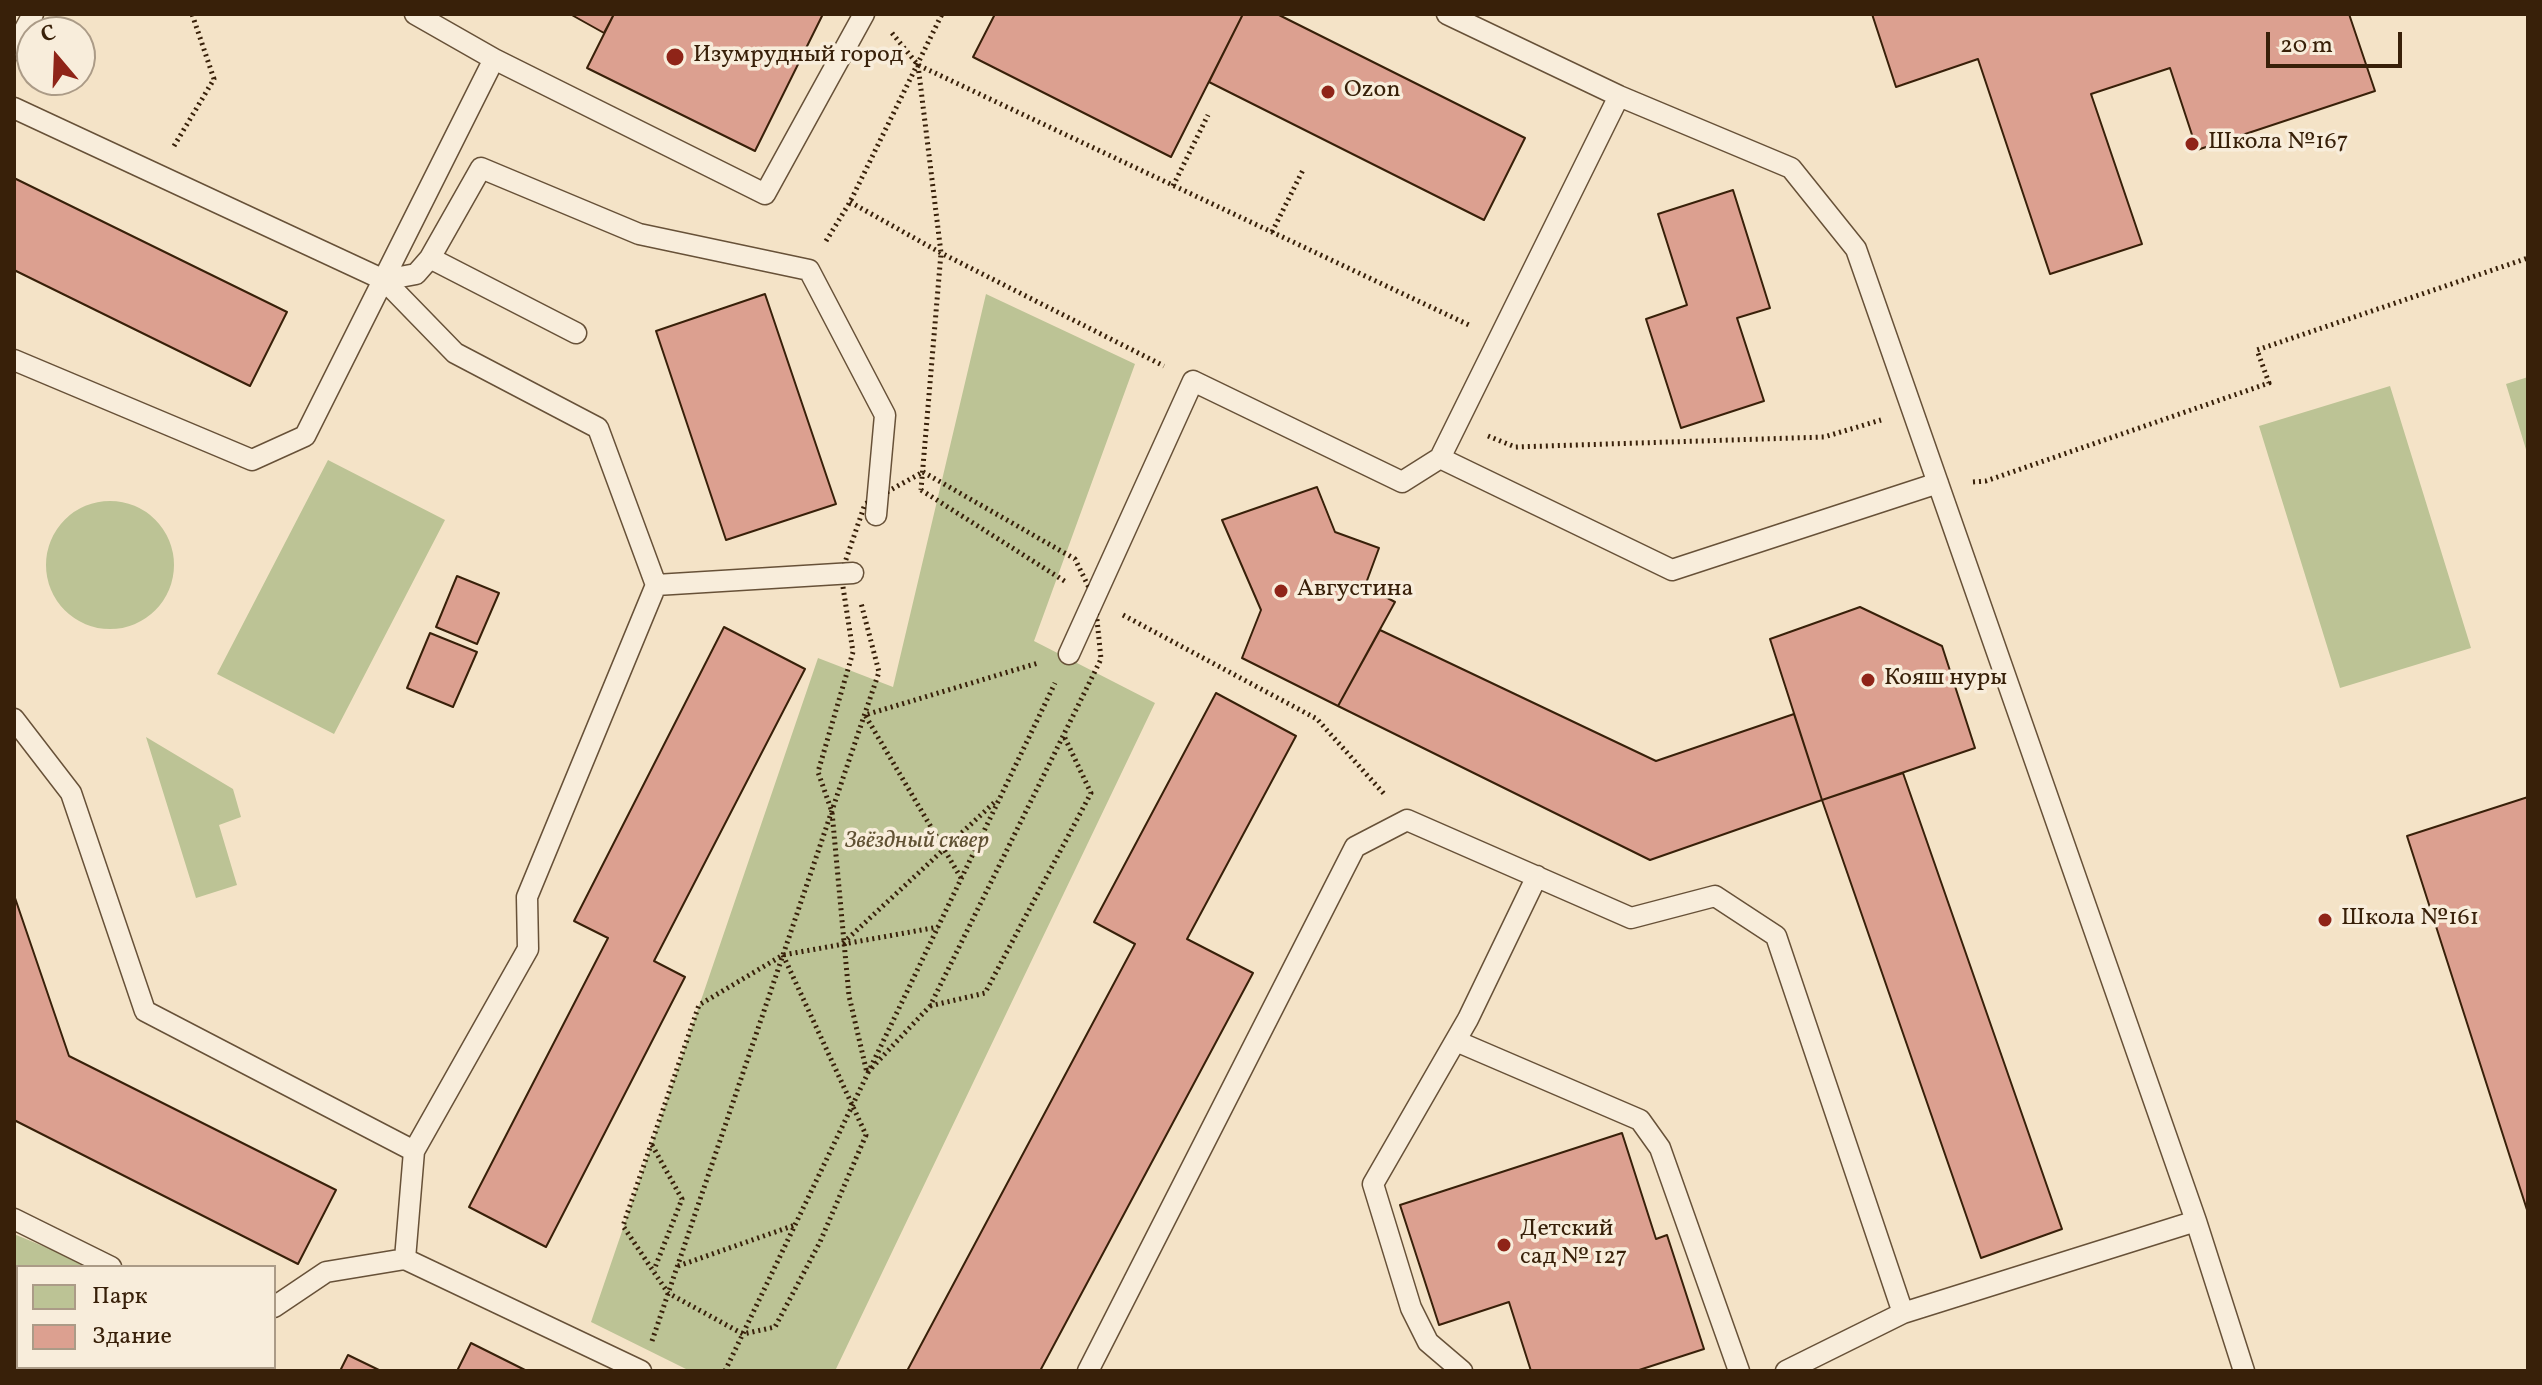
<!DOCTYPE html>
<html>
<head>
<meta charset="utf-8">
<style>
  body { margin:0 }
  #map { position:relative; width:2542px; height:1385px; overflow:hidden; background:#f4e3c7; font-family:Vollkorn,serif }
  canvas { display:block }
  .frame { position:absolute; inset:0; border:16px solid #382009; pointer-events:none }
  .legend { position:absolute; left:16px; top:1265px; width:260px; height:104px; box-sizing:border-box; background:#f8eddb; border:2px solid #ab9b87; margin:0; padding:10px 14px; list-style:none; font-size:24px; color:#382009 }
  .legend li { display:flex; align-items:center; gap:16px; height:40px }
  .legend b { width:40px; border:2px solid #ab9b87 }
  .north { position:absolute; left:16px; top:16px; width:80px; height:80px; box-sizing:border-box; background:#f8eddb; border:2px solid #ab9b87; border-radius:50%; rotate:341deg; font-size:22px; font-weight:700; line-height:32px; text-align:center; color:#382009 }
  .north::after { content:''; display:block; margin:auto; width:28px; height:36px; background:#8f2418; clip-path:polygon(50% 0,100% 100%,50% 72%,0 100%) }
  .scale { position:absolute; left:2266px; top:32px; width:136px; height:36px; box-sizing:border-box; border:4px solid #382009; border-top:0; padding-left:10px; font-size:24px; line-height:28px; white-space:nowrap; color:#382009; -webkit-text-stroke:6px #f8eddb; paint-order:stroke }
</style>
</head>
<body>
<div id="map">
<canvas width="2542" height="1385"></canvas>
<div class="frame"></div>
<ul class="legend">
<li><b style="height:22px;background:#bcc395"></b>Парк</li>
<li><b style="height:22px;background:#dca090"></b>Здание</li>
</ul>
<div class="north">С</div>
<div class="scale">20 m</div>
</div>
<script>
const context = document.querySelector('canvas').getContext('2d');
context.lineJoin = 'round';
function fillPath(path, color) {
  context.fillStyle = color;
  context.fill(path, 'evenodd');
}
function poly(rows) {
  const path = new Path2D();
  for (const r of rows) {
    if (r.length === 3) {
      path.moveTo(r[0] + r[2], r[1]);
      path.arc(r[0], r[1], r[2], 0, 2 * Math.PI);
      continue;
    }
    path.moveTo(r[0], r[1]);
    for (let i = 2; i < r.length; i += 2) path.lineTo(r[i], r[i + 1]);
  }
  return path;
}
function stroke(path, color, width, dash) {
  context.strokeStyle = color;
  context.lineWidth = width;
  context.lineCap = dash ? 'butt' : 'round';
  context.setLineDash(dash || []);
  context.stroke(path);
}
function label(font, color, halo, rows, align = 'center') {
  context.font = font + ' Vollkorn,serif';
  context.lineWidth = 7;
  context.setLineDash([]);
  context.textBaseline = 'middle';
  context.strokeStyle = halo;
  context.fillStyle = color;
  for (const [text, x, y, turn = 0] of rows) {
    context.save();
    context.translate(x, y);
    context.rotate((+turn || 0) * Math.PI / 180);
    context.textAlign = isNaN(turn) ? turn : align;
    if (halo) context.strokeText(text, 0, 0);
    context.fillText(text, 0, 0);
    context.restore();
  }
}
fillPath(poly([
  [986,294,1135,364,1034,641,1155,703,835,1371,690,1371,591,1322,818,658,893,687],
  [2528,377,2528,456,2506,384],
  [2390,386,2471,648,2340,688,2259,426],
  [328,460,445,520,334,734,217,674],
  [110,565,64],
  [146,737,233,789,241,817,219,825,237,885,196,898],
  [14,1234,93,1267,18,1267,18,1367,108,1367,106,1371,14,1371]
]), '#bcc395');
const building = poly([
  [570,14,614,14,604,33,570,14],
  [614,14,823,14,755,151,587,68,614,14],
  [995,14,1243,14,1171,157,973,57,995,14],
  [1243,14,1277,14,1525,138,1484,220,1209,82,1243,14],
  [1872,14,2349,14,2375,91,2197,150,2170,68,2091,94,2142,244,2050,274,1978,59,1896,87,1872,14],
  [14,178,287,312,250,386,14,270,14,178],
  [1733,190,1770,308,1737,318,1764,401,1681,428,1646,319,1687,305,1658,214,1733,190],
  [765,294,836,504,726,540,656,331,765,294],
  [1317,487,1335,532,1379,548,1365,586,1395,602,1338,706,1242,658,1261,610,1222,520,1317,487],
  [457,576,499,593,477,644,436,627,457,576],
  [1860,607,1942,646,1975,748,1822,800,1770,639,1860,607],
  [724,627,805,669,654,961,685,977,546,1247,469,1207,608,938,574,921,724,627],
  [1380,630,1656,761,1794,714,1822,800,1650,860,1338,706,1380,630],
  [430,633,477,652,453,707,407,688,430,633],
  [1216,693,1296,736,1187,939,1253,973,1040,1371,907,1371,1135,944,1094,922,1216,693],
  [1903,773,2062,1229,1981,1258,1822,800,1903,773],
  [2528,797,2528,1213,2407,836,2528,797],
  [14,895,69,1056,336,1190,298,1264,14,1120,14,895],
  [1622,1133,1656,1239,1667,1235,1704,1349,1636,1371,1531,1371,1509,1302,1439,1325,1400,1205,1622,1133],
  [471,1343,527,1371,457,1371,471,1343],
  [348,1355,381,1371,340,1371,348,1355]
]);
fillPath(building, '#dca090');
stroke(building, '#382009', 2);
const service = poly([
  [1447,14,1619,96,1791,168,1856,249,2196,1221,2244,1371],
  [14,50,33,14],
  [494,59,765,194,864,14],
  [1619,96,1440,458,1672,570,1938,483],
  [14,108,384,280,455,353,598,428,656,585,527,897,528,949,414,1151,145,1011,71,793,14,719],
  [384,280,416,274,430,258],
  [576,333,430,258,481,168,639,234,809,270,885,415,876,515],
  [14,360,252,460,305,436,494,59,415,14],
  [656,585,853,573],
  [1069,654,1193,381,1402,482,1440,458],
  [1456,1041,1640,1120,1660,1148,1739,1371],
  [14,1219,111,1267],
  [405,1259,641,1371],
  [274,1307,326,1272,405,1259,414,1151],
  [186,1371,188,1367],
  [1088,1371,1355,847,1407,820,1631,918,1715,896,1776,936,1903,1313,2196,1221],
  [1462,1371,1428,1342,1411,1308,1373,1184,1468,1019,1537,876],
  [1786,1371,1903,1313]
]);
stroke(service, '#675138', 23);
stroke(poly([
  [892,33,918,65,1469,325],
  [918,65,941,253,921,490],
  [174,146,214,79,192,14],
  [1173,186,1208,115],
  [850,202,941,253,1164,366],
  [1272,232,1304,168],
  [826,241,850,202,942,14],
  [1488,436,1515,447,1824,437,1881,420],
  [923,472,1075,559,1095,600,1101,659,930,1006,867,1073,849,996,832,812,818,772,853,652,841,574,865,504,923,472],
  [1973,482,1986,481,2269,383,2257,350,2528,258],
  [921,490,1066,582],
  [1123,615,1317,719,1385,795],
  [961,878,865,715,1038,663],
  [843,943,997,800],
  [783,955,866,1135,820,1242,775,1327,743,1334,668,1293,623,1226,699,1005,783,955,938,927],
  [930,1006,985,993,1091,793,1064,736],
  [652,1145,682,1199,654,1270],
  [678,1266,795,1225],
  [652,1341,879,672,861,603],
  [725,1371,1055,683]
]), '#382009', 5, [2, 4]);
stroke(service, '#f8eddb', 20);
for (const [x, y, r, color] of [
  [675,57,10,"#8f2418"],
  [1328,92,8,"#8f2418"],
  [2192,144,8,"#8f2418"],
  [1281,591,8,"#8f2418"],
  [1868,680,8,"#8f2418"],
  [2325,920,8,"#8f2418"],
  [1504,1245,8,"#8f2418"]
]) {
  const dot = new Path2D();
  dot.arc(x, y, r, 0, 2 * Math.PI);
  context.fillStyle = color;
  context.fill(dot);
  stroke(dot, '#f8eddb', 3);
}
label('24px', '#382009', '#f8eddb', [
  ["Изумрудный город",693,57],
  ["Ozon",1344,92],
  ["Школа №167",2208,144],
  ["Августина",1297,591],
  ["Кояш нуры",1884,680],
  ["Школа №161",2341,920],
  ["Детский",1520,1231],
  ["сад № 127",1520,1259]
], 'left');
label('italic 24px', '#605133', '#f8eddb', [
  ["Звёздный сквер",917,843]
]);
</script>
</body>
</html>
